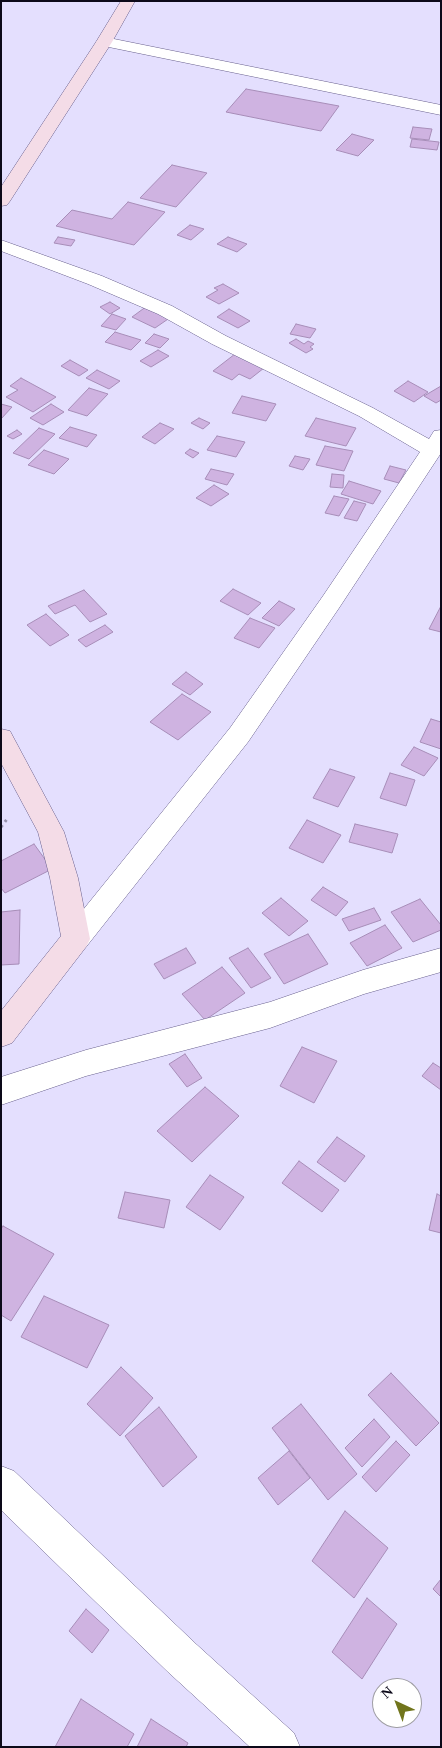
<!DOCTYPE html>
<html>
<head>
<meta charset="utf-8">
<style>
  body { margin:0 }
  #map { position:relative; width:442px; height:1748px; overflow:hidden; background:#e4dffe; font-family:Georgia,serif }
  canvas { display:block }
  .frame { position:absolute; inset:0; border:2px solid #0c0919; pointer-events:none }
  .north { position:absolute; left:372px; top:1678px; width:50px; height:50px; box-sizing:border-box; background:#fff; border:1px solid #9e9da3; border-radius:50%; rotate:317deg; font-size:14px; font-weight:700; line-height:20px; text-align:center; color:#0c0919 }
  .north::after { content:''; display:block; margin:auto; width:18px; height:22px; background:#71751c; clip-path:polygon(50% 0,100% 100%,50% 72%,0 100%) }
</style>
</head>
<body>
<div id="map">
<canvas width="442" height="1748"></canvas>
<div class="frame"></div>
<div class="north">N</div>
</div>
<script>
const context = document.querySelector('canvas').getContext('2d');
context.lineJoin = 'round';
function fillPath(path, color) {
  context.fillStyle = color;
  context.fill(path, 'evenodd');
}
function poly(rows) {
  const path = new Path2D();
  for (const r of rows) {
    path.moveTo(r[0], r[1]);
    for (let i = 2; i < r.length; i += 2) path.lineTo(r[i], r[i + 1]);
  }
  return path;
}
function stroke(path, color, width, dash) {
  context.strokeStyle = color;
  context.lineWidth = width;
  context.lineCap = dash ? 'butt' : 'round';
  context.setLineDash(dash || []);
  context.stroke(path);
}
const building = poly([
  [246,89,339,106,321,131,226,112,246,89],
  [413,127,432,129,429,140,410,138,413,127],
  [352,134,374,140,358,156,336,150,352,134],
  [412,139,439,142,437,150,410,147,412,139],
  [172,165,207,173,176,207,140,198,172,165],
  [128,202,165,212,134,245,56,226,72,210,112,219,128,202],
  [190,225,204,229,191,240,177,235,190,225],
  [58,237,75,240,71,246,54,243,58,237],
  [228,237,247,244,237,252,217,244,228,237],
  [223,284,239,293,219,304,206,297,218,290,214,288,223,284],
  [110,302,120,308,110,314,100,307,110,302],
  [147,306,171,317,155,328,132,317,147,306],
  [229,309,250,321,238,328,217,317,229,309],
  [112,314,126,319,116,330,101,326,112,314],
  [296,324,316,329,310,338,290,334,296,324],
  [115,332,141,340,131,350,105,342,115,332],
  [154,334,169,339,160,348,145,343,154,334],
  [296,339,304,344,308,341,314,344,310,347,313,349,306,353,289,343,296,339],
  [158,350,169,356,151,367,140,361,158,350],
  [235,354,264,368,250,379,239,374,232,380,213,371,235,354],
  [70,360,88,370,79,376,61,366,70,360],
  [97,370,120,381,109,389,86,378,97,370],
  [21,378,56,397,33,412,6,397,18,390,10,386,21,378],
  [408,381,428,392,414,402,394,391,408,381],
  [441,386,441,400,436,403,424,396,441,386],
  [89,388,108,394,87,416,68,410,89,388],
  [242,396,276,404,266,421,232,413,242,396],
  [1,404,12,407,1,419,1,404],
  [51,404,64,412,43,425,30,418,51,404],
  [199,418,210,423,203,429,191,423,199,418],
  [316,418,356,428,346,446,305,436,316,418],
  [160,423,174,429,155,444,142,437,160,423],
  [70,427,97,435,87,447,59,438,70,427],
  [39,428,55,434,29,459,13,453,39,428],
  [17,430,22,434,13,439,7,436,17,430],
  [217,436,245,442,236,457,207,450,217,436],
  [325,446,353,451,344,471,316,465,325,446],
  [190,449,199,453,193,458,185,453,190,449],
  [44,450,69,459,54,474,28,465,44,450],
  [295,456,310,459,303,470,289,466,295,456],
  [390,466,406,470,399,483,384,479,390,466],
  [211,469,234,474,227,485,205,479,211,469],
  [332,474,344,475,343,488,330,487,332,474],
  [349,481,381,491,373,504,341,494,349,481],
  [214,485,229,494,211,506,196,498,214,485],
  [334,496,349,499,339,516,325,513,334,496],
  [354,501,366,504,357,521,344,518,354,501],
  [233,589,261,603,248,615,220,601,233,589],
  [84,590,107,614,90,622,75,605,55,614,48,606,84,590],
  [279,601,295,609,279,626,262,618,279,601],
  [441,606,441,632,429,629,441,606],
  [46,614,69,635,50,646,27,625,46,614],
  [250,618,275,628,259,648,234,638,250,618],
  [105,625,113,632,86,647,78,640,105,625],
  [186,672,203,684,190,695,172,684,186,672],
  [182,694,211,712,178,740,150,722,182,694],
  [431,719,441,722,441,749,420,742,431,719],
  [414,747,438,758,424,776,401,765,414,747],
  [330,769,355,777,338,807,313,798,330,769],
  [390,773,415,780,406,806,380,798,390,773],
  [307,820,341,835,323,863,289,848,307,820],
  [355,824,398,834,392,853,349,842,355,824],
  [34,844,52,869,5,893,1,888,1,861,34,844],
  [323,887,348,902,336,916,311,900,323,887],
  [281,898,308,921,289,936,262,913,281,898],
  [420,899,441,925,441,930,413,942,391,912,420,899],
  [374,908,381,920,349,931,342,919,374,908],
  [20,910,19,964,1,965,1,912,20,910],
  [385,925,402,948,367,966,350,943,385,925],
  [308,934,328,964,284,984,264,954,308,934],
  [186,948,196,963,164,979,154,964,186,948],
  [248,948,271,978,251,988,229,958,248,948],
  [222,967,245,993,205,1020,182,994,222,967],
  [302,1047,337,1061,314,1103,280,1086,302,1047],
  [185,1054,202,1078,187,1087,169,1064,185,1054],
  [433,1063,441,1068,441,1090,422,1076,433,1063],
  [205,1087,239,1116,192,1162,157,1131,205,1087],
  [337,1137,365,1156,345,1182,317,1162,337,1137],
  [299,1161,339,1190,322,1212,282,1183,299,1161],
  [210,1175,244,1197,220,1230,186,1207,210,1175],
  [125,1192,170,1200,164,1228,118,1218,125,1192],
  [437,1194,441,1196,441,1233,429,1230,437,1194],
  [3,1226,54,1254,11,1321,1,1315,1,1229,3,1226],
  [44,1296,109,1325,87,1368,21,1337,44,1296],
  [121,1367,153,1398,120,1436,87,1404,121,1367],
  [391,1373,439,1423,416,1446,368,1395,391,1373],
  [301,1404,357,1474,328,1500,272,1428,301,1404],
  [159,1407,197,1457,163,1487,125,1436,159,1407],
  [374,1419,390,1437,362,1467,345,1448,374,1419],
  [396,1441,410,1455,376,1492,362,1477,396,1441],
  [289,1451,310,1478,278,1505,258,1478,289,1451],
  [345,1511,388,1548,354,1598,312,1561,345,1511],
  [441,1579,441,1597,433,1589,441,1579],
  [367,1598,397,1624,362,1679,332,1652,367,1598],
  [86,1609,109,1630,92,1653,69,1631,86,1609],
  [81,1699,134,1734,127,1747,55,1747,81,1699],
  [151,1719,188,1743,186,1747,137,1747,151,1719]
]);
fillPath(building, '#cfb3e1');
stroke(building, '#a78db8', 1);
const street = poly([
  [104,37,441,105,441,115,99,45,96,42,99,39,104,37],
  [1,240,102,276,172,306,226,336,373,408,429,439,434,431,441,430,441,453,339,608,248,742,86,947,76,951,66,947,62,939,66,931,230,728,323,596,420,452,359,416,212,344,158,314,88,284,1,251,1,240],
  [441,948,441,972,364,994,270,1028,86,1076,1,1105,1,1077,86,1050,270,1002,363,970,441,948],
  [1,1466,14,1471,196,1644,294,1733,300,1747,250,1747,168,1672,1,1510,1,1466]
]);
const secondary = poly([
  [121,1,135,1,112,42,10,201,7,205,1,206,1,187,96,42,121,1],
  [1,729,10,731,64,832,78,878,90,939,86,947,12,1043,1,1047,1,1011,61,936,50,878,38,832,1,763,1,729]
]);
stroke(street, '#68608d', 1);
stroke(secondary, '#68608d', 1);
stroke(poly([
  [1,827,7,819]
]), '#9792ac', 3, [2.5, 4]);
fillPath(street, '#fff');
fillPath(secondary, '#f4dce7');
</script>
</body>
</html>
